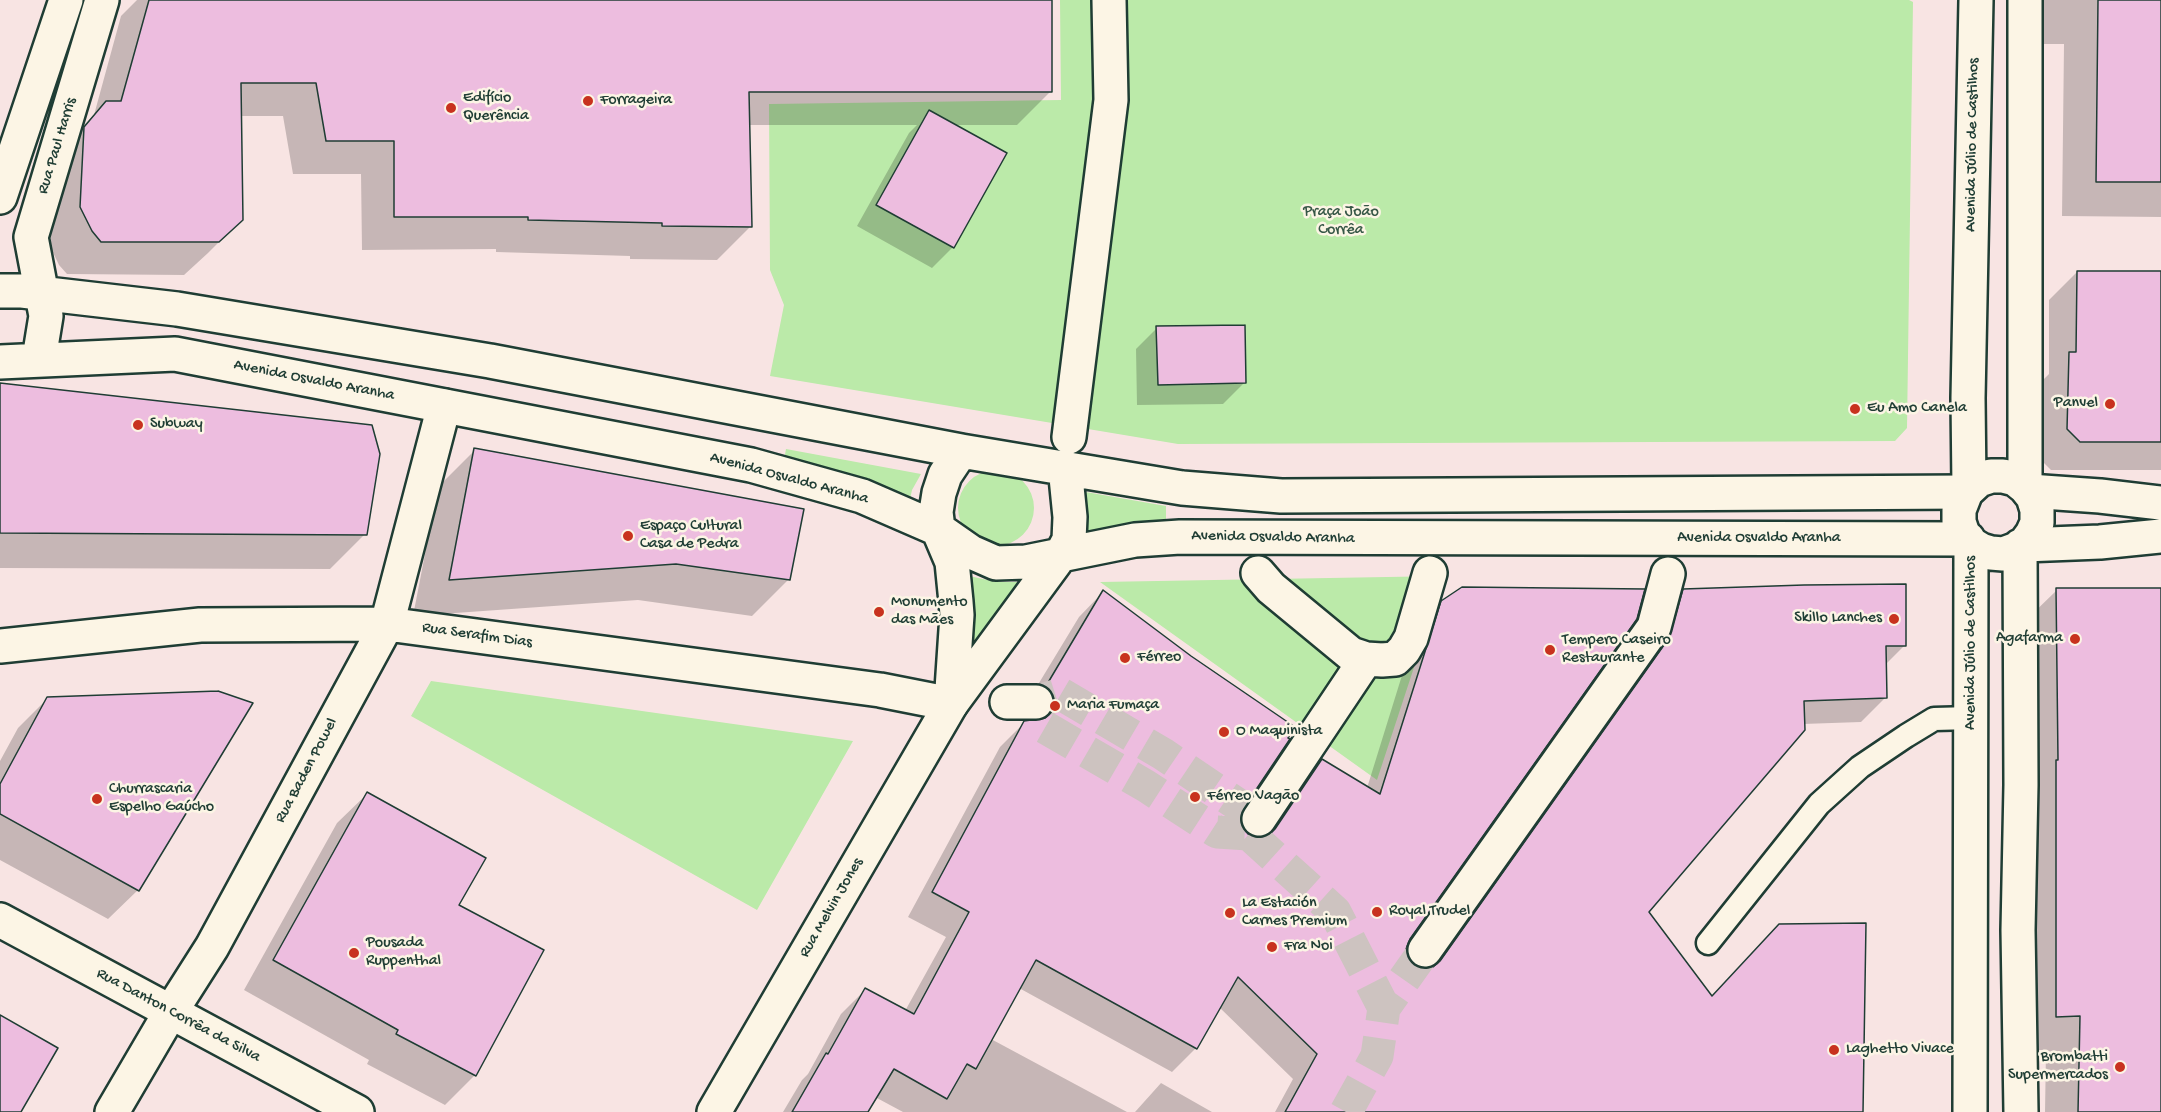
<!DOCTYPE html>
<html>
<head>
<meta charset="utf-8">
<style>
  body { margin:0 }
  canvas { display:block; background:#f8e4e3 }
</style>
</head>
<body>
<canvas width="2161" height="1112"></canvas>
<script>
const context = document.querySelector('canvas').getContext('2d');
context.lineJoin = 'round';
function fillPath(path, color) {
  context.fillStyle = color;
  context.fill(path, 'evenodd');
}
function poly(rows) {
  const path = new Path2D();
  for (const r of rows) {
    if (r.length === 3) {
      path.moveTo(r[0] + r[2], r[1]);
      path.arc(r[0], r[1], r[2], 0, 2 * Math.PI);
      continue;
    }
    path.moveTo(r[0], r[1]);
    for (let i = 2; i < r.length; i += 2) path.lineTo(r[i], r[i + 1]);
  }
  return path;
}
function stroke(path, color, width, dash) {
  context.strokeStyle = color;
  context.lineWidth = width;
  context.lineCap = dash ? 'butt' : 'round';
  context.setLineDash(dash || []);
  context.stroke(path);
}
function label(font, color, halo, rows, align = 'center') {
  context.font = font + ' "Gochi Hand",sans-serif';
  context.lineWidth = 5;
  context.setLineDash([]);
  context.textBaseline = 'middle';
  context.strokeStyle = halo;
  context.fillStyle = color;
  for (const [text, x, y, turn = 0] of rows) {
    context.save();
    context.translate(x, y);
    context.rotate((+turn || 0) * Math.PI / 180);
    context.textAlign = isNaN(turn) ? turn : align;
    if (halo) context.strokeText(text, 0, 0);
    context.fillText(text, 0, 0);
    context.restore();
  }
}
fillPath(poly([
  [1060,0,1909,0,1913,2,1907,428,1895,441,1178,444,770,376,784,305,770,270,769,104,1061,100],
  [786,449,921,474,912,490,910,499,784,460],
  [996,508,38],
  [1080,491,1166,506,1166,520,1080,533],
  [969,576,997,582,1032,582,972,656],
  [1444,576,1377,780,1100,582],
  [431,681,853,741,757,910,411,716]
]), '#bbeaa9');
fillPath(poly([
  [137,0,1050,0,1050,92,1017,125,952,125,953,247,932,268,857,226,909,133,917,125,748,125,751,226,717,260,630,259,630,256,496,252,496,249,362,250,361,174,293,174,283,116,240,116,242,219,208,253,184,275,67,274,59,265,47,240,52,162,73,136,94,115,121,16],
  [2042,0,2161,0,2161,217,2062,216,2064,44,2042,44],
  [2077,272,2161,273,2161,470,2051,470,2039,458,2041,382,2049,374,2049,300],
  [1157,328,1244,383,1223,404,1137,405,1136,349],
  [0,385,365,534,330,569,0,568],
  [475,450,789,579,752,616,638,600,413,616,438,487],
  [2057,590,2161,590,2161,1112,2045,1112,2046,1050,2022,1050,2022,624],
  [1684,591,1904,646,1885,665,1885,698,1861,722,1803,724,1647,912,1711,997,1755,950,1862,1112,1275,1112,1293,1079,1219,1007,1196,1048,1172,1072,1019,988,991,1039,1127,1112,903,1112,875,1097,866,1112,783,1112,802,1080,808,1074,841,1014,866,989,905,1011,946,937,908,917,1000,747,1025,722,1030,722,1022,711,1079,617,1103,592,1242,808,1239,817,1241,828,1248,836,1258,839,1262,838,1298,785,1322,760,1367,788,1417,627,1442,602,1408,938,1405,949,1407,959,1414,967,1424,970,1429,969,1645,664,1659,615],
  [48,698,138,890,108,919,0,860,0,761,18,728],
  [367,794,457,906,542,951,474,1076,445,1105,367,1064,369,1060,244,990,337,823],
  [1161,1083,1212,1112,1135,1112]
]), '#0003');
const building = poly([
  [149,0,1052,0,1052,92,749,92,752,227,662,226,662,223,528,220,528,217,394,217,394,141,326,141,316,83,241,83,243,220,219,242,101,242,92,231,80,207,84,127,106,101,121,101,149,0],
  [2098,0,2161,0,2161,182,2096,182,2098,0],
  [929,110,1007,153,954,248,876,205,929,110],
  [2077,271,2161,271,2161,442,2080,442,2067,429,2069,352,2076,352,2077,271],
  [1245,325,1246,383,1158,385,1156,326,1245,325],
  [0,383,372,425,380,454,367,535,0,533,0,383],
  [474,448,804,509,790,580,676,564,449,580,474,448],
  [1906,584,1906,646,1886,646,1887,698,1804,701,1805,730,1649,912,1712,996,1779,924,1866,923,1863,1112,1285,1112,1317,1054,1238,977,1197,1049,1036,960,976,1069,967,1064,947,1099,894,1069,868,1112,792,1112,826,1053,828,1054,865,988,914,1014,969,912,932,892,1024,721,1045,718,1052,711,1055,703,1052,693,1046,686,1103,590,1191,656,1295,727,1288,738,1290,739,1243,809,1240,817,1243,828,1249,835,1258,838,1268,836,1275,829,1322,759,1380,794,1441,601,1462,587,1645,589,1637,619,1410,939,1406,949,1408,958,1415,966,1424,969,1433,967,1440,961,1669,638,1683,589,1804,585,1906,584],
  [2056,588,2161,588,2161,1112,2078,1112,2080,1016,2056,1017,2056,760,2058,760,2056,588],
  [218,691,253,703,139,891,0,814,0,784,47,697,218,691],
  [367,792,486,858,459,905,544,950,476,1076,396,1034,398,1030,273,960,367,792],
  [0,1015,58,1048,21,1112,0,1112,0,1015]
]);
fillPath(building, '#edbddf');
stroke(building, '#1f3d34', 1.5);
stroke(poly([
  [1061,694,1163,754,1240,806,1249,834,1217,832,1146,786,1041,725,1036,702,1061,694],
  [1249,834,1335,912,1384,1008],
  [1346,1112,1377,1056,1384,1008,1425,950]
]), '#cdc3c0', 33, [33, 16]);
const service = poly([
  [1708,943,1819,804,1860,767,1906,736,1934,719,1972,718]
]);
const pedestrian = poly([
  [1069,437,1111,100,1109,0],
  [1258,573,1271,588,1351,654,1366,659,1382,660,1395,659,1404,650,1411,638,1430,573],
  [1007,702,1036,702],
  [1259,819,1366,659],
  [1425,950,1654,627,1668,574]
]);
const minor = poly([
  [0,646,200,625,387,624,880,690,951,704],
  [112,1112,170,1013,212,947,387,624,444,406]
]);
const tertiary = poly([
  [0,197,66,0],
  [0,291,22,291,177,309,490,361,961,451,1182,488,1281,496,1966,492],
  [39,359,46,316,31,237,102,0],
  [0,362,175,354,751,465,862,496,938,529,971,552,996,563,1026,562,1135,540,1180,537,1968,539],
  [2029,491,2100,496,2161,503],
  [2024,545,2100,542,2161,536],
  [951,704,957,615,956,602,952,562,938,529,936,512,939,493,945,475,961,451],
  [0,920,357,1112],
  [714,1112,951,704,1062,553,1069,540,1070,517,1065,467]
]);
const secondary = poly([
  [1969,488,1968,398,1976,0],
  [1971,544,1981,550,1991,553,2003,554,2014,550,2024,545,2032,534,2037,523,2037,510,2033,497,2025,487,2025,0],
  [2020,546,2021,785,2018,930,2021,1112],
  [1970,1112,1971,544,1963,534,1959,522,1959,510,1966,492,1979,480,1991,476,2003,476,2015,479,2025,487]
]);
stroke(service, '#1f3d34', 27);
stroke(pedestrian, '#1f3d34', 38);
stroke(minor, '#1f3d34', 38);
stroke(tertiary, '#1f3d34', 38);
stroke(secondary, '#1f3d34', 38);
stroke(service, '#fcf5e5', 22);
stroke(pedestrian, '#fcf5e5', 33);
stroke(minor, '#fcf5e5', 33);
stroke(tertiary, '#fcf5e5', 33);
stroke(secondary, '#fcf5e5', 33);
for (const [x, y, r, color] of [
  [588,101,6,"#c8321e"],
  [451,108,6,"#c8321e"],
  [2110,404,6,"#c8321e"],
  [1855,409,6,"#c8321e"],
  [138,425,6,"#c8321e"],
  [628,536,6,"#c8321e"],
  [879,612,6,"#c8321e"],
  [1894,619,6,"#c8321e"],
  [2075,639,6,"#c8321e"],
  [1550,650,6,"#c8321e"],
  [1125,658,6,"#c8321e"],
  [1055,706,6,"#c8321e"],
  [1224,732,6,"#c8321e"],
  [1195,797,6,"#c8321e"],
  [97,799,6,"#c8321e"],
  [1377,912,6,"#c8321e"],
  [1230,913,6,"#c8321e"],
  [1272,947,6,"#c8321e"],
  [354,953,6,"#c8321e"],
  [1834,1050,6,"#c8321e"],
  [2120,1067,6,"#c8321e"]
]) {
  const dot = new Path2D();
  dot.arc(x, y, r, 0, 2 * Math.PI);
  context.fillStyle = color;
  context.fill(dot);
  stroke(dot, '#fcf5e5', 2);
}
label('16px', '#1f3d34', '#fcf5e5', [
  ["Edifício",463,99],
  ["Querência",463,117],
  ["Forrageira",600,101],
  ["Panvel",2098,404,"right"],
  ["Eu Amo Canela",1867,409],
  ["Subway",150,425],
  ["Espaço Cultural",640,527],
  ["Casa de Pedra",640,545],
  ["Monumento",891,603],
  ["das Mães",891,621],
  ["Skillo Lanches",1882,619,"right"],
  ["Agafarma",2063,639,"right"],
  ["Tempero Caseiro",1562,641],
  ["Restaurante",1562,659],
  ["Férreo",1137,658],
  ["Maria Fumaça",1067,706],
  ["O Maquinista",1236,732],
  ["Churrascaria",109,790],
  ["Espelho Gaúcho",109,808],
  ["Férreo Vagão",1207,797],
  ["La Estación",1242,904],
  ["Carnes Premium",1242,922],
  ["Royal Trudel",1389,912],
  ["Pousada",366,944],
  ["Ruppenthal",366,962],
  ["Fra Noi",1284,947],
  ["Laghetto Vivace",1846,1050],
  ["Brombatti",2108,1058,"right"],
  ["Supermercados",2108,1076,"right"]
], 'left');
label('16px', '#1f3d34', '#fcf5e5', [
  ["Avenida Júlio de Castilhos",1973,145,-89],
  ["Rua Paul Harris",58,146,-73],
  ["Avenida Osvaldo Aranha",314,381,11],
  ["Avenida Osvaldo Aranha",789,479,15],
  ["Avenida Osvaldo Aranha",1273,538,1],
  ["Avenida Osvaldo Aranha",1759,539],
  ["Rua Serafim Dias",477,636,8],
  ["Avenida Júlio de Castilhos",1972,643,-90],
  ["Rua Baden Powel",307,771,-62],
  ["Rua Melvin Jones",832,908,-60],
  ["Rua Danton Corrêa da Silva",178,1016,28]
]);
label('16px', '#365746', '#fcf5e5', [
  ["Praça João",1341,213],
  ["Corrêa",1341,231]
]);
</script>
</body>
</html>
